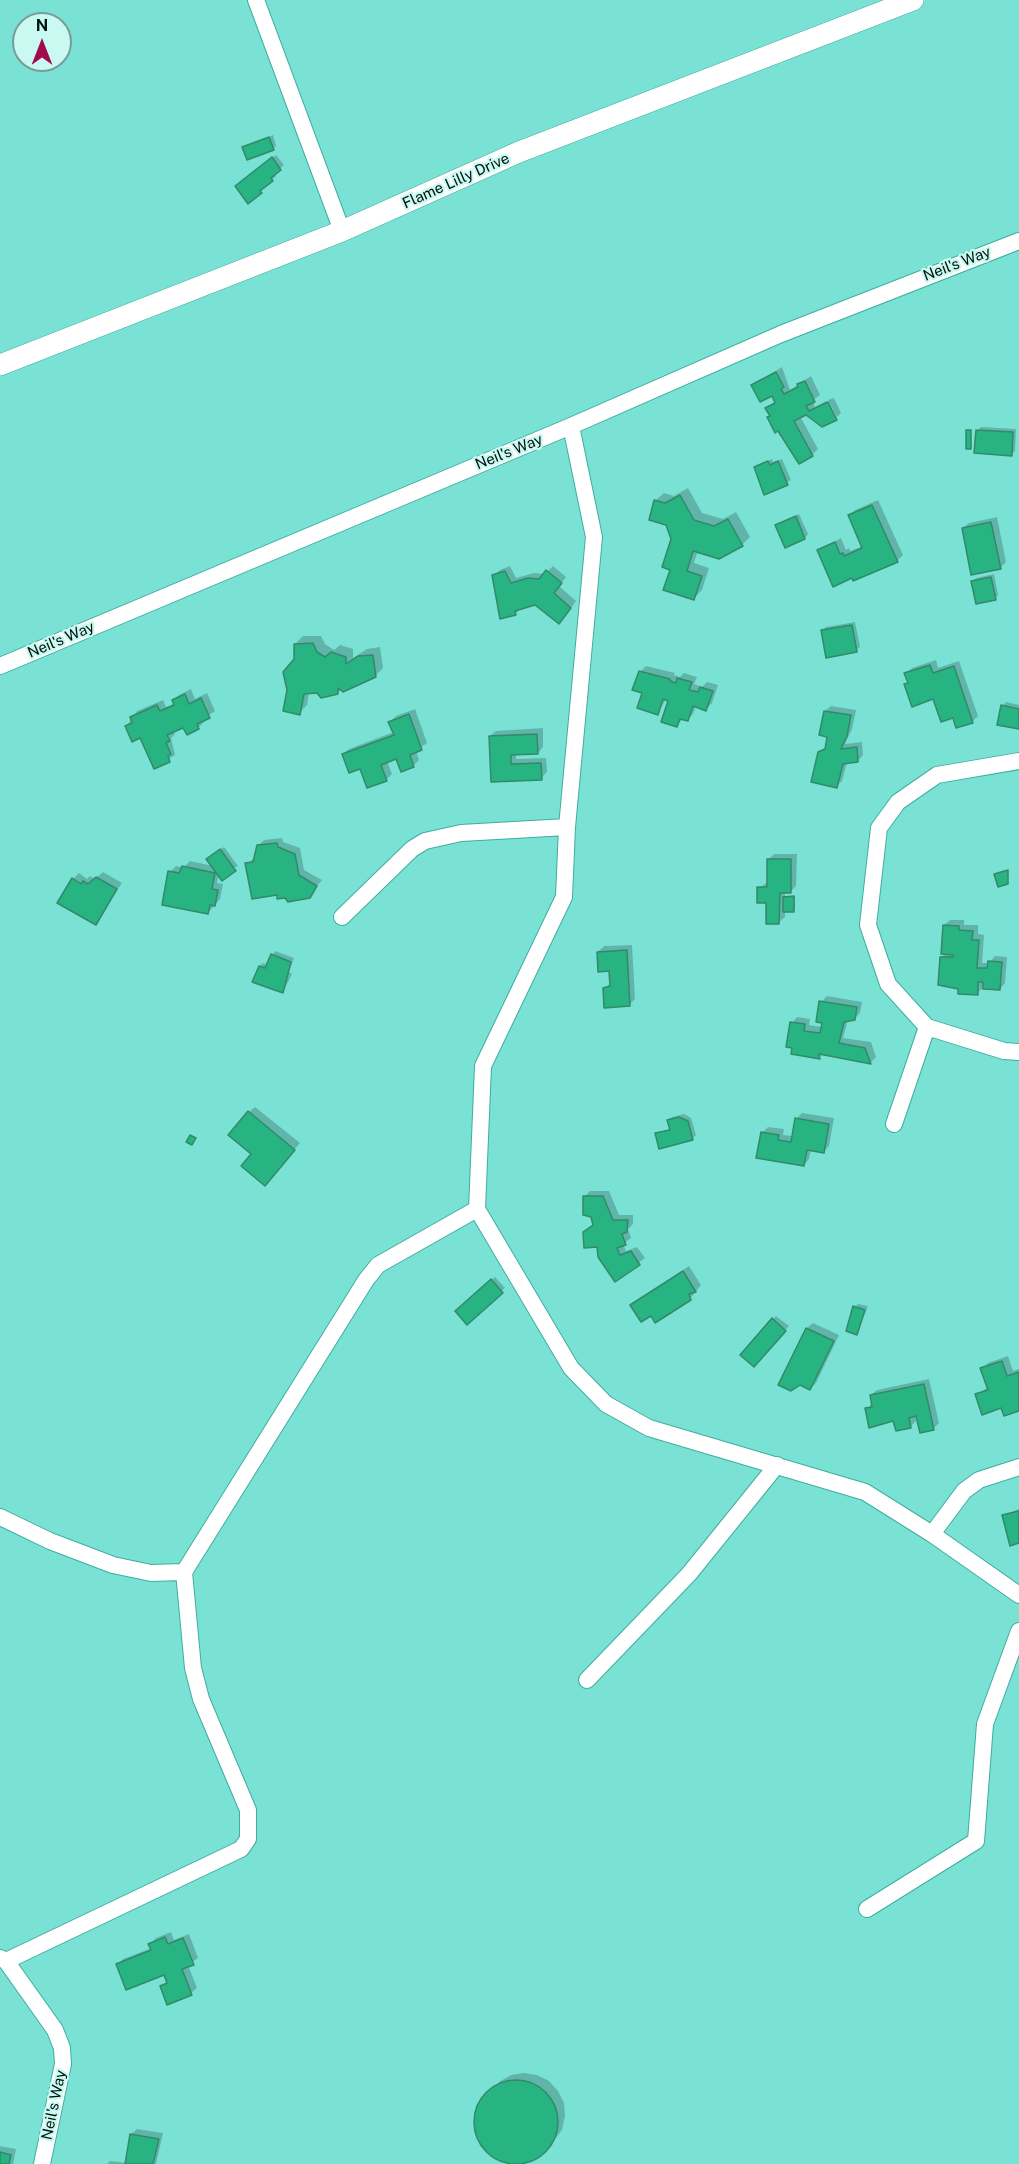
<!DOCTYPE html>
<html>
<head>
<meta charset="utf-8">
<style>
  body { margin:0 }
  #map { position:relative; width:1019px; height:2164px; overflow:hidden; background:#7ae2d4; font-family:"Public Sans",sans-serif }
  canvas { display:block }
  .north { position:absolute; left:12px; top:12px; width:60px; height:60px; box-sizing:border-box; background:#c9f9f1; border:2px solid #799c96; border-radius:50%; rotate:0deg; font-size:16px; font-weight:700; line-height:24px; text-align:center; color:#00110e }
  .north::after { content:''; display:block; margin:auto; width:21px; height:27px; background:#a10b4d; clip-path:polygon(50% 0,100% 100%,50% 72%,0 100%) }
</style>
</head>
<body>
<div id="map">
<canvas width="1019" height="2164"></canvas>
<div class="north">N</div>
</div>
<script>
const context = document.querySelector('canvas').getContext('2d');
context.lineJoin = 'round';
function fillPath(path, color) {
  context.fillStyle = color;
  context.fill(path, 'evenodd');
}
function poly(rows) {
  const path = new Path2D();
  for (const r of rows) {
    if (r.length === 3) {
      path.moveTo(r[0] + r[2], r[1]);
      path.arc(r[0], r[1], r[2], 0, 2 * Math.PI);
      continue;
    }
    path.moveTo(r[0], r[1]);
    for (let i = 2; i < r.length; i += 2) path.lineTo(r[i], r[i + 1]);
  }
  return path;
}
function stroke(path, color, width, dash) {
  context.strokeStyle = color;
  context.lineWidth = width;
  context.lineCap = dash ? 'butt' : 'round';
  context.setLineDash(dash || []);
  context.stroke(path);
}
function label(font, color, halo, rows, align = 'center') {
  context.font = font + ' "Public Sans",sans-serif';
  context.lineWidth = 4.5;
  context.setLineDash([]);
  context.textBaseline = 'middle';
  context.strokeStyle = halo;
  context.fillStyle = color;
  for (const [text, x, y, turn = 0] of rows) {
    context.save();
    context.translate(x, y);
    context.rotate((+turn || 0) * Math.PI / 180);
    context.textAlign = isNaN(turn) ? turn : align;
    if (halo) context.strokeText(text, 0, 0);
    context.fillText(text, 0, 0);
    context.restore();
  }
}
fillPath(poly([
  [273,135,276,146,273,149,244,148],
  [276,155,284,165,274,174,276,176,263,187,261,192,241,183],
  [782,367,790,390,811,376,820,395,812,401,815,407,826,401,834,418,806,413,800,416,818,449,812,455,771,415,767,408,776,401,772,394,753,385],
  [834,398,841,413,837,417,828,400],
  [981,427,1016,429,1015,451,1011,454,977,431],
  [772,459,773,462,782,459,791,480,765,493,756,467],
  [688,488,702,513,723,519,736,512,750,537,742,545,698,550,694,563,709,568,702,590,694,598,671,569,673,539,667,524,651,519,656,500,664,493,674,496],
  [878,500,903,555,897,561,854,579,819,550,841,538,846,550,849,548,850,551,863,546,849,516,855,510],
  [799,514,808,534,805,538,777,525],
  [997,517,1006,562,1000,568,963,528,969,523],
  [510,566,516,578,534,573,545,574,553,566,566,577,559,586,576,601,565,617,536,603,522,607,515,614,494,575,500,570],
  [994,574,998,595,995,599,973,581,976,578],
  [855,622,860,647,856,650,822,631,826,627],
  [303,636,321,636,325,644,334,650,340,645,353,649,353,658,367,649,380,647,383,668,375,676,342,689,337,693,309,692,307,705,299,713,295,644],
  [936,660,938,668,959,661,978,716,972,722,954,716,934,698,906,684,909,681,906,673,912,668],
  [646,666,675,673,674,675,680,677,684,673,697,677,694,684,702,687,707,682,718,685,712,703,706,709,696,706,693,714,687,720,683,718,677,726,670,700,666,699,658,713,644,692,640,672],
  [191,689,195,699,207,693,215,711,203,719,204,722,198,728,184,726,173,730,175,734,171,738,175,755,155,767,141,736,126,727,137,711,163,700,166,707,175,703,174,700,179,695],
  [1006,702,1019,705,1019,728,1003,706],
  [831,706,856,710,852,729,845,744,862,742,863,755,858,761,847,762,842,781,836,786,820,753,826,747,829,735,825,711],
  [415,709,427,743,416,751,419,760,413,766,397,757,387,761,392,774,386,780,361,767,343,754,349,749,394,732,390,722,396,716],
  [543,728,543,747,538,753,516,754,516,759,546,758,547,772,541,778,492,780,490,736,496,731],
  [282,838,283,842,300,848,304,870,322,880,309,896,286,896,278,893,246,864,256,857,258,846,264,840],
  [224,847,238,866,219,874,217,883,223,884,220,899,208,913,170,872,176,866,183,868,190,861,213,866,212,855],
  [774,854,797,854,796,886,790,892,785,891,785,896,795,896,795,909,785,910,785,917,779,922,759,888,768,882,769,859],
  [103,872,122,883,95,923,73,879,79,873,87,879,90,876,95,879],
  [950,920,964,920,964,925,978,925,978,934,984,935,982,963,989,963,995,956,1007,957,1005,983,1000,989,985,986,977,993,942,957,946,953,944,925],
  [632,945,635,999,629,1005,605,989,611,982,611,969,598,952,604,946],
  [275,951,294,958,289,972,292,974,283,992,260,966,263,963,268,965],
  [827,996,862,1002,860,1013,854,1019,848,1020,843,1038,871,1042,876,1057,871,1062,824,1053,819,1057,792,1023,797,1017,810,1019,809,1025,823,1027,821,1002],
  [255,1107,300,1143,270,1179,249,1112],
  [802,1113,834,1118,829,1146,824,1151,811,1149,809,1159,804,1165,762,1133,768,1127,784,1129,783,1135,793,1136,796,1119],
  [684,1114,691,1118,696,1135,692,1139,656,1134,671,1128,669,1120,672,1117],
  [590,1191,609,1191,619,1215,633,1215,633,1224,628,1229,631,1238,623,1244,626,1251,637,1247,645,1258,615,1280,584,1197],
  [689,1266,701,1285,690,1299,651,1314,632,1305],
  [495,1277,505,1288,467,1323,457,1311],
  [858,1304,868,1306,857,1333,855,1307],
  [776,1316,789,1326,754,1365,742,1355],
  [813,1323,839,1335,816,1383,810,1389,800,1383,780,1384,807,1328],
  [1008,1356,1013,1371,1019,1369,1019,1409,1002,1407,977,1395,988,1387,982,1369,988,1363],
  [929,1379,939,1423,933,1429,918,1415,915,1415,916,1421,910,1427,867,1409,873,1402,871,1395,877,1390],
  [1019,1509,1019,1542,1004,1515],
  [171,1932,174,1940,189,1934,198,1958,188,1965,197,1988,191,1993,168,2003,162,1987,168,1980,165,1973,118,1965,123,1959,152,1948,150,1944,156,1938],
  [524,2073,537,2075,549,2081,558,2091,564,2103,565,2116,562,2130,546,2150,535,2158,522,2163,508,2162,496,2158,478,2138,476,2113,499,2082,511,2075],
  [137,2129,163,2133,156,2164,107,2164,110,2161,126,2163,131,2134],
  [0,2146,16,2149,13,2164,0,2164]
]), '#0003');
const building = poly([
  [269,137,274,150,247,160,242,147,269,137],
  [272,157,281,170,271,178,273,181,260,191,262,193,248,204,235,186,272,157],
  [776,372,784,387,781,389,784,394,798,387,797,384,805,381,815,402,806,406,809,411,828,402,837,420,822,427,806,415,794,421,813,456,799,464,778,431,775,433,767,417,770,416,765,408,775,403,772,396,760,402,751,385,776,372],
  [966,430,971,430,971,449,966,449,966,430],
  [976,430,1013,432,1012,456,974,453,976,430],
  [768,461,770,465,778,461,788,485,764,495,754,467,768,461],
  [680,495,694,520,714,526,728,519,743,546,719,559,693,551,687,571,702,576,694,600,663,590,670,570,662,567,671,539,666,525,649,520,654,500,665,503,680,495],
  [872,505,898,562,853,581,852,578,833,587,817,550,835,542,840,554,843,553,844,556,862,548,848,515,872,505],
  [796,516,805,539,785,548,775,525,796,516],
  [991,522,1001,569,971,575,962,528,991,522],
  [546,570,562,583,554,593,571,608,559,624,535,605,515,611,516,615,500,619,492,575,505,571,511,583,528,578,539,579,546,570],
  [991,577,996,600,976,604,971,581,991,577],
  [852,625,857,652,826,658,821,630,852,625],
  [313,643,317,652,325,657,331,652,346,657,346,664,358,656,373,655,376,677,343,692,338,688,338,694,321,698,317,693,304,694,300,715,283,711,287,690,283,672,294,659,294,644,313,643],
  [930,665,933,673,954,666,973,723,956,728,953,718,941,722,933,699,912,707,904,684,908,683,904,673,930,665],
  [639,671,670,679,670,681,676,683,677,678,692,682,689,690,698,692,700,687,713,691,706,711,693,706,688,721,680,719,677,727,661,722,668,701,663,699,658,715,637,708,642,693,632,690,639,671],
  [185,694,189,704,201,698,210,718,197,724,199,729,187,735,183,728,167,735,170,741,166,743,171,754,168,756,170,762,154,769,140,738,132,742,125,726,132,723,130,717,157,705,160,711,174,705,172,700,185,694],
  [1001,705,1019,709,1019,729,997,725,1001,705],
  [824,711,851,715,847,736,841,749,857,747,858,762,843,764,837,788,811,782,818,752,825,749,827,737,819,735,824,711],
  [409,714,422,750,410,755,414,767,401,772,396,759,381,765,387,781,367,788,360,769,349,773,342,754,394,735,388,722,409,714],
  [537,734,538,754,511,755,511,764,541,763,542,780,491,782,489,736,537,734],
  [277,843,278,847,295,854,299,875,317,886,310,898,288,902,285,898,277,899,277,895,252,899,245,863,253,862,257,845,277,843],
  [220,849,236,871,222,881,206,859,220,849],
  [767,859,791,859,791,893,780,893,779,924,766,924,766,903,757,903,757,887,767,887,767,859],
  [182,866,215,873,212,889,218,890,215,906,210,905,208,914,162,905,168,871,179,873,182,866],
  [1008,870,1008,884,998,887,994,874,1008,870],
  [96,877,117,889,96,925,57,903,72,878,81,884,83,881,88,884,96,877],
  [794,896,794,912,783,912,783,897,794,896],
  [943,925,959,926,959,930,973,931,972,940,979,940,977,968,987,968,988,961,1002,962,1000,990,983,989,983,982,978,982,978,995,958,994,958,989,938,985,940,957,953,957,953,955,941,954,943,925],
  [627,950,630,1006,604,1008,603,988,610,986,609,971,598,972,597,952,627,950],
  [271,954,291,962,283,993,252,982,259,966,265,968,271,954],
  [819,1001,857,1007,855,1020,844,1022,839,1043,865,1048,871,1064,819,1054,820,1059,791,1054,792,1048,786,1047,790,1022,805,1024,804,1031,820,1033,822,1023,816,1022,819,1001],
  [248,1111,295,1150,265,1186,241,1166,251,1154,228,1135,248,1111],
  [679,1117,688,1121,693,1140,659,1149,655,1133,670,1130,667,1120,679,1117],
  [795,1118,829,1124,824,1153,807,1150,804,1166,756,1158,761,1132,779,1135,778,1140,791,1142,795,1118],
  [190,1135,196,1138,192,1145,186,1142,190,1135],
  [583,1196,603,1196,613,1220,628,1220,627,1232,622,1234,626,1245,617,1248,620,1255,631,1251,640,1265,615,1282,598,1257,597,1247,584,1248,583,1232,593,1225,591,1217,583,1215,583,1196],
  [683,1271,696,1292,689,1294,691,1300,655,1323,651,1316,641,1322,630,1305,683,1271],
  [491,1279,503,1293,467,1325,455,1311,491,1279],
  [853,1306,865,1310,857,1335,846,1331,853,1306],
  [772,1318,786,1331,754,1367,740,1355,772,1318],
  [806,1328,834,1341,810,1390,800,1385,791,1391,778,1385,806,1328],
  [1002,1361,1007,1376,1019,1372,1019,1411,1004,1416,1001,1408,982,1415,975,1394,988,1390,980,1368,1002,1361],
  [924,1384,934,1430,920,1433,916,1416,909,1418,911,1428,896,1431,893,1421,869,1428,865,1408,872,1407,870,1395,924,1384],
  [1019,1511,1019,1543,1010,1546,1002,1515,1019,1511],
  [165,1937,168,1944,183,1938,194,1965,182,1969,192,1995,167,2005,160,1986,167,1983,164,1975,126,1990,116,1964,151,1950,148,1944,165,1937],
  [516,2122,42],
  [130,2134,159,2139,153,2164,125,2164,130,2134],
  [0,2152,11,2155,9,2164,0,2164,0,2152]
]);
fillPath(building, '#28b382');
stroke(building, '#328a68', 1.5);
const minor = poly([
  [256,0,342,231],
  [571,426,594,537,567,827,564,897,483,1066,477,1209,571,1368,606,1404,649,1428,865,1492,932,1534,1019,1595],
  [0,666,571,426,781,334,1019,241],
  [1019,761,937,775,898,802,879,828,868,925,888,984,927,1027,1004,1051,1019,1052],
  [342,917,412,849,425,841,461,833,567,827],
  [894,1124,927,1027],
  [0,1517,50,1541,113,1565,151,1573,184,1572],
  [932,1534,964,1491,979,1480,1019,1467],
  [587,1680,689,1574,777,1465],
  [867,1909,976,1841,985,1724,1019,1631],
  [0,1958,6,1961,55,2030,62,2048,63,2064,42,2164],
  [6,1961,241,1849,248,1839,248,1810,201,1699,193,1668,184,1572,366,1280,378,1265,477,1209]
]);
const tertiary = poly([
  [0,365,342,231,519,152,913,0]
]);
stroke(minor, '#40ad9f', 18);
stroke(tertiary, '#40ad9f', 22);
stroke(minor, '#fff', 16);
stroke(tertiary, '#fff', 21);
label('15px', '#00110e', '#c9f9f1', [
  ["Flame Lilly Drive",456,181,-24],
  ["Neil's Way",957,264,-21],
  ["Neil's Way",509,452,-22],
  ["Neil's Way",61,640,-23],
  ["Neil's Way",54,2105,-78]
]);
</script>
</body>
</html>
